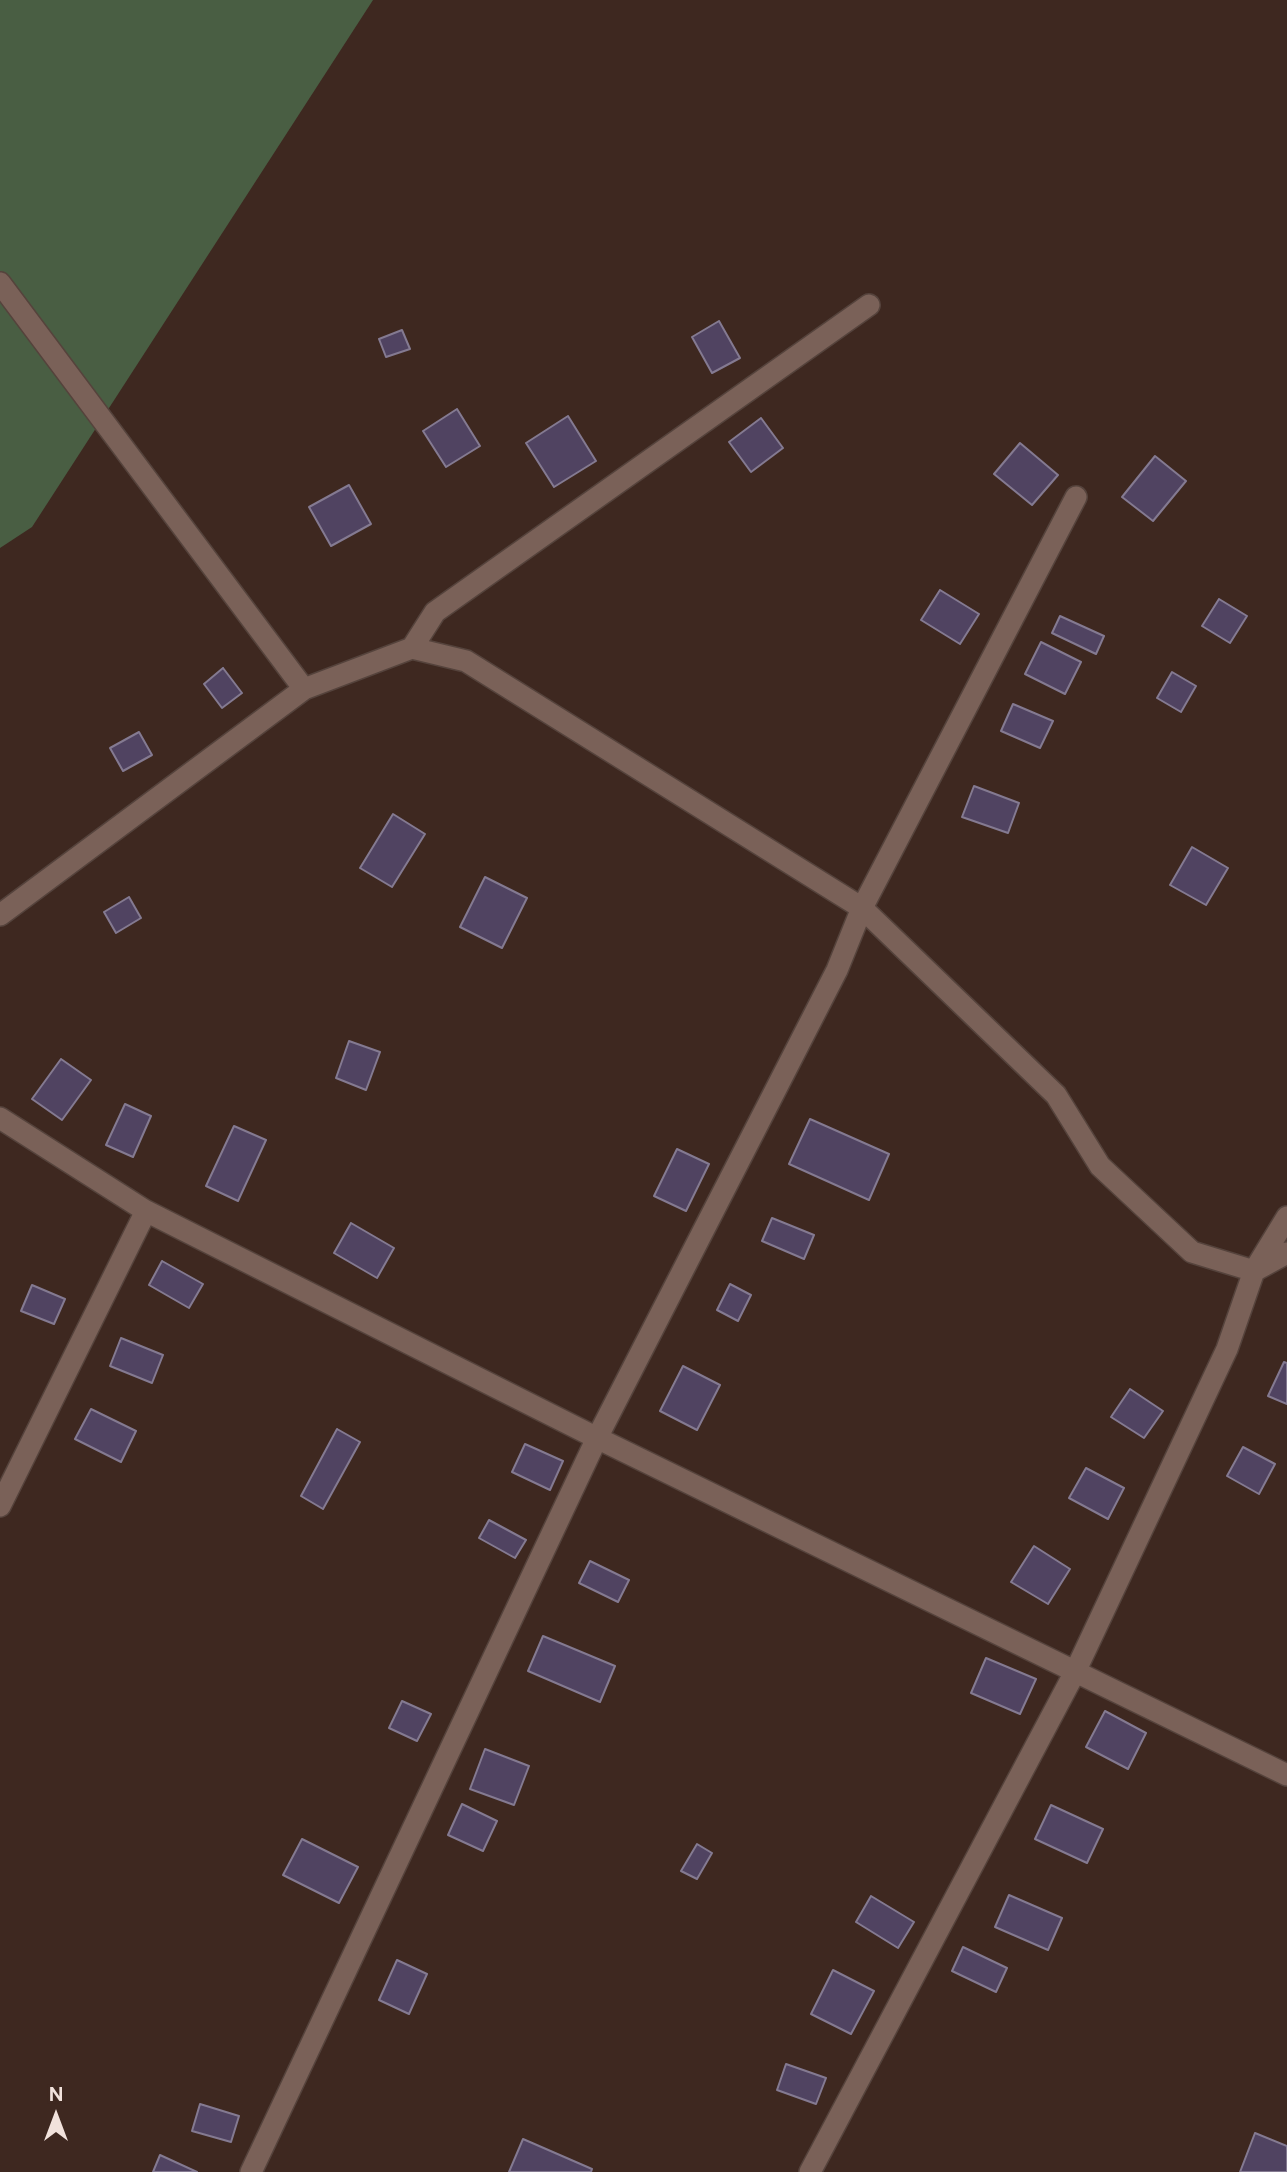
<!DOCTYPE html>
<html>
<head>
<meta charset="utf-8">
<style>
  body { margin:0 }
  #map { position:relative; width:1287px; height:2172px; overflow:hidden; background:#3e2820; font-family:Figtree,sans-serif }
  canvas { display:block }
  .north { position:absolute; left:21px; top:2081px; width:70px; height:70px; -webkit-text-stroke:5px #3e2820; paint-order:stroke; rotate:0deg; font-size:19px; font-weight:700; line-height:28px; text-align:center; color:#f1e2dc }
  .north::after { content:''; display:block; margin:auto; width:24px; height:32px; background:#f1e2dc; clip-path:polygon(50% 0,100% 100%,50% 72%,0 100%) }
</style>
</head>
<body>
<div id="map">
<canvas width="1287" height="2172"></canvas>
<div class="north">N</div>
</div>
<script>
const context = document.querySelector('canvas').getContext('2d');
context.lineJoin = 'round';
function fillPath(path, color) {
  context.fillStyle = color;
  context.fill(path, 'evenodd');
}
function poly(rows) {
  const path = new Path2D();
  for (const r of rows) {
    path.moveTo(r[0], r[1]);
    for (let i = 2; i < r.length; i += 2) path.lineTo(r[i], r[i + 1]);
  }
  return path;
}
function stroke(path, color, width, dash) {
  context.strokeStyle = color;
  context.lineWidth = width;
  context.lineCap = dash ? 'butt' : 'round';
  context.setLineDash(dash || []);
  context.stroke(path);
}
fillPath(poly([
  [0,0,373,0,32,527,0,548]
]), '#495e43');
const building = poly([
  [719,321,740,358,712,373,692,337,719,321],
  [402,330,410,349,386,357,379,339,402,330],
  [457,409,480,446,446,467,423,431,457,409],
  [568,416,596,461,554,487,526,443,568,416],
  [761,418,783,448,751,472,729,442,761,418],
  [1020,443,1058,475,1032,505,994,474,1020,443],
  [1155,456,1186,481,1153,521,1122,497,1155,456],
  [349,485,371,524,331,546,309,507,349,485],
  [940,590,979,614,960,644,921,620,940,590],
  [1219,599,1247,616,1230,643,1202,626,1219,599],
  [1060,616,1104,636,1096,654,1052,633,1060,616],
  [1041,642,1081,662,1065,694,1025,674,1041,642],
  [223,668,242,693,222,708,204,684,223,668],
  [1172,672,1196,686,1181,712,1157,698,1172,672],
  [1013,704,1053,721,1040,748,1001,731,1013,704],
  [139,732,152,755,123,771,110,748,139,732],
  [974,786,1019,803,1008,833,962,817,974,786],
  [393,814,425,834,392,887,360,868,393,814],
  [1192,847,1228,868,1206,905,1170,885,1192,847],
  [485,877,527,898,502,948,460,927,485,877],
  [129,897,141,918,116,933,104,912,129,897],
  [349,1041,380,1052,366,1090,336,1078,349,1041],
  [61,1059,91,1080,62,1120,32,1099,61,1059],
  [125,1104,151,1116,133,1157,106,1145,125,1104],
  [810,1119,889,1154,869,1200,789,1164,810,1119],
  [234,1126,266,1140,238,1201,206,1186,234,1126],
  [677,1149,709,1164,686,1211,654,1196,677,1149],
  [772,1218,814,1235,804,1259,762,1241,772,1218],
  [351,1223,394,1248,377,1278,334,1253,351,1223],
  [162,1261,203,1284,189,1308,149,1285,162,1261],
  [730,1284,751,1295,738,1321,717,1310,730,1284],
  [32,1285,65,1299,54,1324,21,1311,32,1285],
  [121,1338,163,1355,152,1383,110,1366,121,1338],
  [1284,1362,1287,1363,1287,1404,1268,1396,1284,1362],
  [683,1366,720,1385,697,1430,660,1411,683,1366],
  [1130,1389,1163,1411,1144,1438,1111,1417,1130,1389],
  [91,1409,136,1431,121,1462,75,1439,91,1409],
  [337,1429,360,1442,323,1509,301,1496,337,1429],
  [525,1444,563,1461,550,1490,512,1472,525,1444],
  [1243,1447,1275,1464,1259,1494,1227,1476,1243,1447],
  [1086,1468,1124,1488,1108,1519,1069,1498,1086,1468],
  [489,1520,526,1540,515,1558,479,1538,489,1520],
  [1034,1546,1070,1569,1048,1604,1011,1582,1034,1546],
  [590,1561,629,1580,618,1602,579,1583,590,1561],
  [543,1636,615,1666,600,1702,528,1671,543,1636],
  [986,1658,1036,1679,1020,1714,971,1693,986,1658],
  [402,1701,431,1714,417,1741,389,1728,402,1701],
  [1105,1711,1146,1733,1128,1769,1086,1747,1105,1711],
  [485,1749,529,1766,514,1805,470,1789,485,1749],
  [462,1804,497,1821,483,1851,448,1835,462,1804],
  [1051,1805,1103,1829,1087,1863,1035,1839,1051,1805],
  [302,1839,358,1867,339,1903,283,1875,302,1839],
  [697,1844,712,1853,697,1879,681,1871,697,1844],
  [1009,1895,1062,1918,1048,1950,995,1927,1009,1895],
  [871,1896,914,1922,898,1948,856,1922,871,1896],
  [963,1947,1007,1968,996,1992,952,1971,963,1947],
  [397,1960,427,1974,409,2014,379,2000,397,1960],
  [833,1970,874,1991,851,2034,811,2014,833,1970],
  [786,2064,826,2078,816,2104,777,2090,786,2064],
  [200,2104,239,2116,231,2142,192,2131,200,2104],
  [1255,2133,1287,2146,1287,2172,1240,2172,1255,2133],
  [523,2139,592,2169,591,2172,509,2172,523,2139],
  [160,2155,197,2172,153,2172,160,2155]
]);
fillPath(building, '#504361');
stroke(building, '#847a91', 2);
const minor = poly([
  [0,283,304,689],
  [412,648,466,661,862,908,1056,1095,1100,1166,1192,1252,1254,1271,1287,1253],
  [0,915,304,689,412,648,435,612,869,305],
  [0,1118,146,1211,597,1438,1287,1775],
  [0,1506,146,1211],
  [251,2172,597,1438,837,970,862,908,1076,497],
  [810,2172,1075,1672,1227,1349,1254,1271,1287,1217]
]);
stroke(minor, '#55433c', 24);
stroke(minor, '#7a6158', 21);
</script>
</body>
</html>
